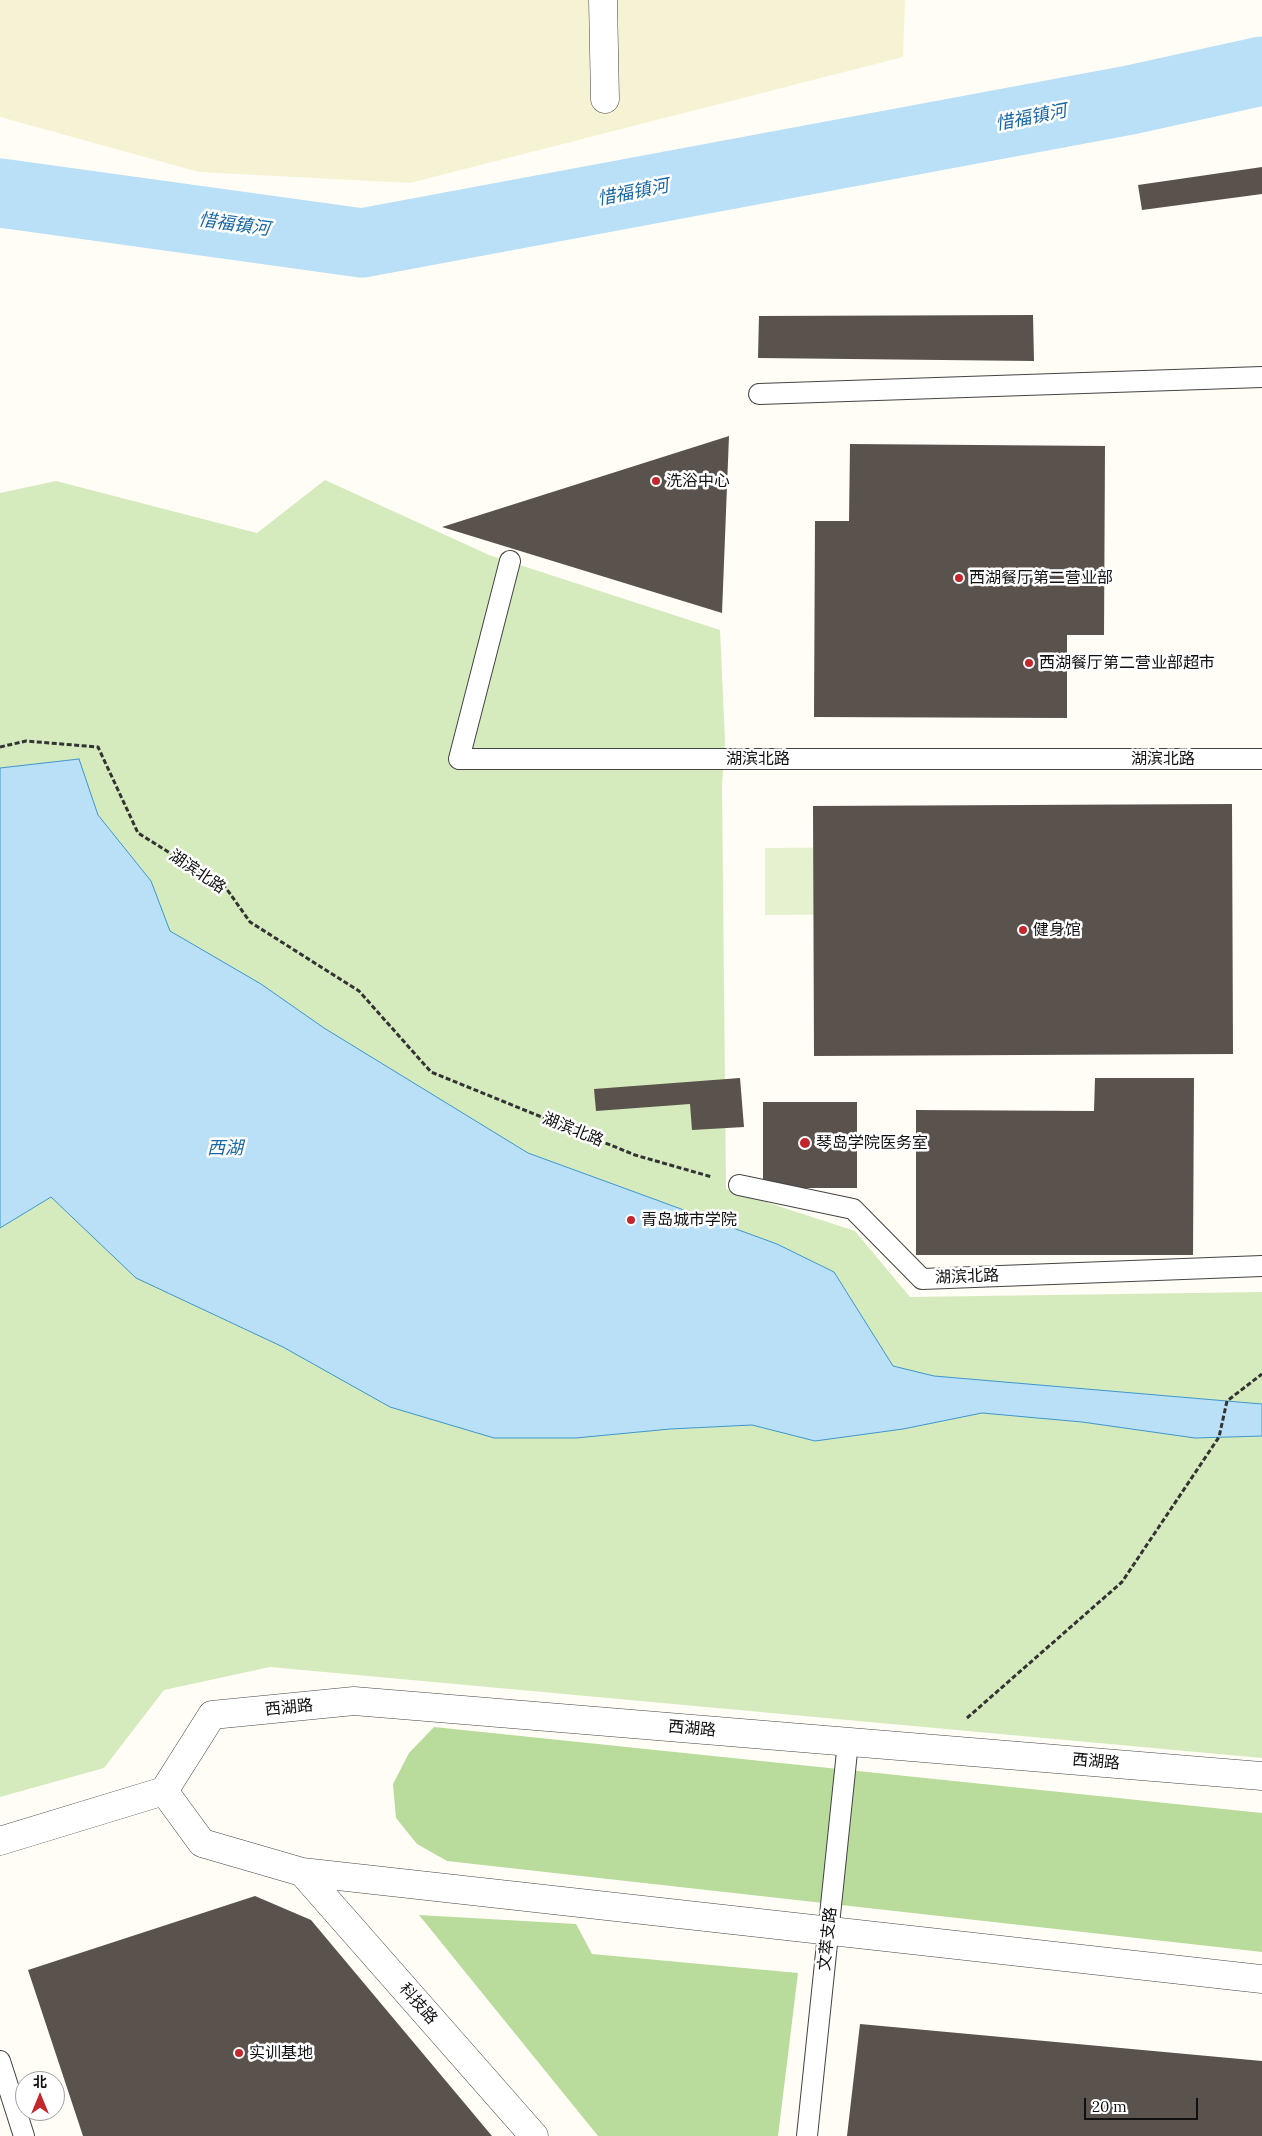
<!DOCTYPE html>
<html>
<head>
<meta charset="utf-8">
<style>
  body { margin:0 }
  #map { position:relative; width:1262px; height:2136px; overflow:hidden; background:#fffdf5; font-family:Lora,"Noto Sans SC",serif }
  canvas { display:block }
  .north { position:absolute; left:15px; top:2071px; width:50px; height:50px; box-sizing:border-box; background:#fff; border:1px solid #a0a0a0; border-radius:50%; rotate:0deg; font-size:14px; font-weight:700; line-height:20px; text-align:center; color:#111 }
  .north::after { content:''; display:block; margin:auto; width:18px; height:22px; background:#c4262e; clip-path:polygon(50% 0,100% 100%,50% 72%,0 100%) }
  .scale { position:absolute; left:1084px; top:2098px; width:114px; height:22px; box-sizing:border-box; border:2px solid #111; border-top:0; padding-left:6px; font-size:15px; line-height:18px; white-space:nowrap; color:#111; -webkit-text-stroke:4px #fff; paint-order:stroke }
</style>
</head>
<body>
<div id="map">
<canvas width="1262" height="2136"></canvas>
<div class="north">北</div>
<div class="scale">20 m</div>
</div>
<script>
const context = document.querySelector('canvas').getContext('2d');
context.lineJoin = 'round';
function fillPath(path, color) {
  context.fillStyle = color;
  context.fill(path, 'evenodd');
}
function poly(rows) {
  const path = new Path2D();
  for (const r of rows) {
    path.moveTo(r[0], r[1]);
    for (let i = 2; i < r.length; i += 2) path.lineTo(r[i], r[i + 1]);
  }
  return path;
}
function stroke(path, color, width, dash) {
  context.strokeStyle = color;
  context.lineWidth = width;
  context.lineCap = dash ? 'butt' : 'round';
  context.setLineDash(dash || []);
  context.stroke(path);
}
function label(font, color, halo, rows, align = 'center') {
  context.font = font + ' Lora,"Noto Sans SC",serif';
  context.lineWidth = 5;
  context.setLineDash([]);
  context.textBaseline = 'middle';
  context.strokeStyle = halo;
  context.fillStyle = color;
  for (const [text, x, y, turn = 0] of rows) {
    context.save();
    context.translate(x, y);
    context.rotate((+turn || 0) * Math.PI / 180);
    context.textAlign = isNaN(turn) ? turn : align;
    if (halo) context.strokeText(text, 0, 0);
    context.fillText(text, 0, 0);
    context.restore();
  }
}
fillPath(poly([
  [0,0,905,0,903,57,410,183,199,172,0,117]
]), '#f6f3d4');
fillPath(poly([
  [325,480,489,555,720,630,725,741,722,785,726,1189,855,1231,910,1297,1262,1292,1262,1758,270,1667,164,1690,104,1768,0,1797,0,493,56,481,257,533]
]), '#d5ebbd');
fillPath(poly([
  [434,1727,1262,1813,1262,1952,447,1861,417,1844,396,1818,393,1784,409,1753],
  [419,1915,576,1924,592,1954,798,1973,778,2136,598,2136]
]), '#b9dc9c');
fillPath(poly([
  [901,847,902,914,765,915,765,848]
]), '#e6f2cf');
const water = poly([
  [79,759,98,815,151,881,170,931,261,984,324,1028,528,1153,777,1244,834,1272,893,1366,934,1376,1262,1404,1262,1436,1195,1438,1082,1422,982,1413,903,1429,815,1441,752,1425,670,1429,576,1438,494,1438,390,1407,283,1347,136,1278,51,1197,0,1228,0,768,79,759]
]);
fillPath(water, '#b9e0f7');
stroke(water, '#3f96cf', 1);
stroke(poly([
  [0,193,362,243,1130,100,1262,71]
]), '#b9e0f7', 69);
fillPath(poly([
  [1262,167,1262,194,1142,210,1138,185],
  [1033,315,1034,361,758,358,759,316],
  [729,436,722,613,442,527],
  [850,444,1105,446,1104,635,1067,635,1067,718,814,717,815,521,849,521],
  [1232,804,1233,1054,814,1056,813,806],
  [740,1078,744,1127,692,1130,690,1104,596,1111,594,1089],
  [1095,1078,1194,1078,1193,1255,916,1255,916,1110,1094,1111],
  [763,1102,857,1102,857,1188,763,1188],
  [255,1896,311,1920,492,2136,83,2136,28,1970],
  [860,2024,1262,2061,1262,2136,847,2136]
]), '#5a524d');
const lane = poly([
  [759,394,1262,377],
  [510,561,459,759,1262,759],
  [739,1185,853,1209,922,1279,1262,1266],
  [0,2061,24,2136],
  [807,2136,848,1742]
]);
const street = poly([
  [603,0,605,99],
  [1262,1776,354,1701,212,1715,164,1791,202,1843,302,1872,1262,1979],
  [0,1841,164,1791],
  [302,1872,534,2136]
]);
stroke(lane, '#444', 22);
stroke(street, '#444', 29);
stroke(poly([
  [0,747,26,741,98,747,138,833,226,888,250,922,359,991,431,1072,635,1155,712,1177],
  [967,1718,1122,1582,1219,1437,1227,1401,1262,1374]
]), '#333', 3, [5, 2.5]);
stroke(lane, '#fff', 20);
stroke(street, '#fff', 28);
for (const [x, y, r, color] of [
  [656,481,5,"#c4262e"],
  [959,578,5,"#c4262e"],
  [1029,663,5,"#c4262e"],
  [1023,930,5,"#c4262e"],
  [805,1143,6,"#c4262e"],
  [631,1220,5,"#c4262e"],
  [239,2053,5,"#c4262e"]
]) {
  const dot = new Path2D();
  dot.arc(x, y, r, 0, 2 * Math.PI);
  context.fillStyle = color;
  context.fill(dot);
  stroke(dot, '#fff', 2);
}
label('16px', '#111', '#fff', [
  ["洗浴中心",666,481],
  ["西湖餐厅第二营业部",969,578],
  ["西湖餐厅第二营业部超市",1039,663],
  ["健身馆",1033,930],
  ["琴岛学院医务室",816,1143],
  ["青岛城市学院",641,1220],
  ["实训基地",249,2053]
], 'left');
label('16px', '#111', '#fff', [
  ["湖滨北路",758,759],
  ["湖滨北路",1163,759],
  ["湖滨北路",197,872,34],
  ["湖滨北路",573,1130,22],
  ["湖滨北路",967,1277,-2],
  ["西湖路",289,1708,-6],
  ["西湖路",692,1729,5],
  ["西湖路",1096,1762,5],
  ["文萃支路",828,1939,-84],
  ["科技路",418,2004,49]
]);
label('italic 18px', '#1768a6', '#fff', [
  ["惜福镇河",1031,118,-11],
  ["惜福镇河",633,193,-11],
  ["惜福镇河",234,225,8],
  ["西湖",225,1149]
]);
</script>
</body>
</html>
